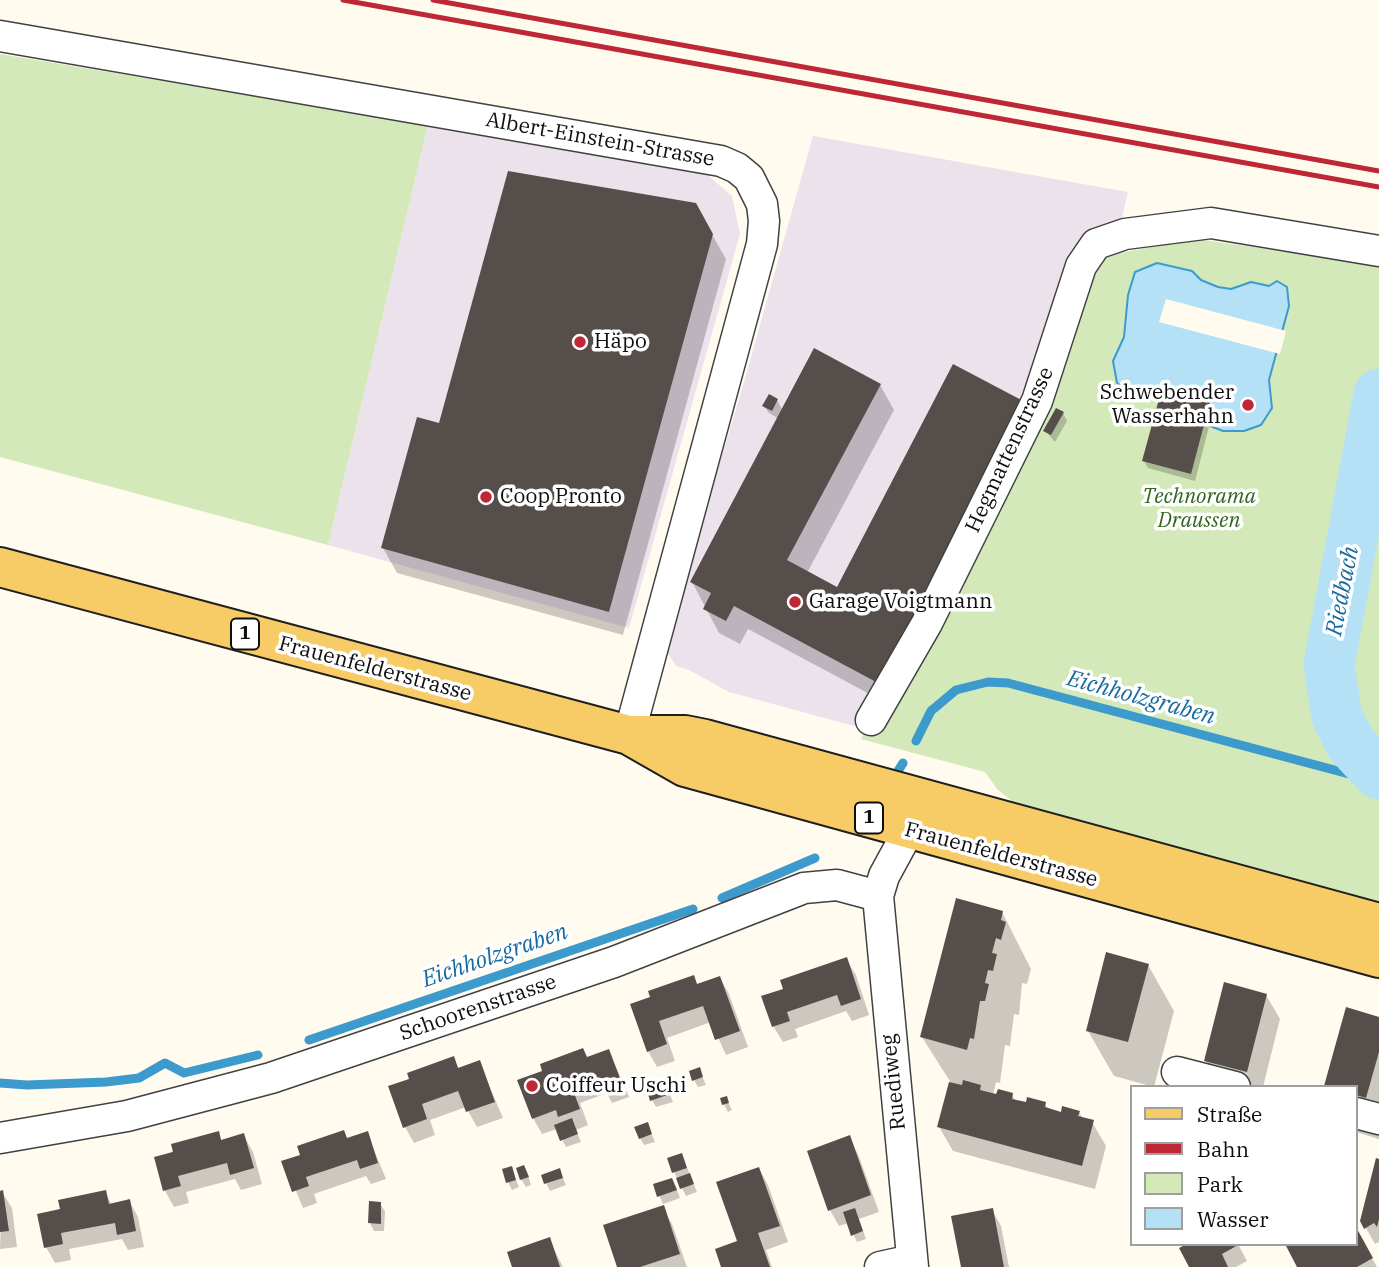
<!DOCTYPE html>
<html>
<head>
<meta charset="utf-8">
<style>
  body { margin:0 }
  #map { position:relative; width:1379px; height:1267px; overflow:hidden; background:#fffbef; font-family:"IBM Plex Serif",serif }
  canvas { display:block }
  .legend { position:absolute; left:1130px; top:1085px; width:228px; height:161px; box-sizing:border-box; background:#fff; border:2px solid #9f9f9f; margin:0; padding:9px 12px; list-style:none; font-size:21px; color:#0e0e0e }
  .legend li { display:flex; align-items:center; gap:14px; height:35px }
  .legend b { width:35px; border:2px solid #9f9f9f }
</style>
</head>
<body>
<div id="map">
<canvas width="1379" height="1267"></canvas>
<ul class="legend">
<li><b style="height:9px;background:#f7cc67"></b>Straße</li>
<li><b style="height:9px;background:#bd2736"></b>Bahn</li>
<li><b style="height:19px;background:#d4e9b9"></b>Park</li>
<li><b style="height:19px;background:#b4e1f6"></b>Wasser</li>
</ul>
</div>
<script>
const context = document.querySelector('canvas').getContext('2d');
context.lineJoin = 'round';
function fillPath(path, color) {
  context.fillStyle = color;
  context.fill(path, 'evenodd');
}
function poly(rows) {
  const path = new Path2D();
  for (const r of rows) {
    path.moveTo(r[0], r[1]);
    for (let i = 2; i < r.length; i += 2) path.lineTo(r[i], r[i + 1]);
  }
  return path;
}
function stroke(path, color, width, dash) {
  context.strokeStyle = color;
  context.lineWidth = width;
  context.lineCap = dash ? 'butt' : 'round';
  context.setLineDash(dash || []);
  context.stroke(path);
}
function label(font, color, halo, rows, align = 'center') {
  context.font = font + ' "IBM Plex Serif",serif';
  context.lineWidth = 7;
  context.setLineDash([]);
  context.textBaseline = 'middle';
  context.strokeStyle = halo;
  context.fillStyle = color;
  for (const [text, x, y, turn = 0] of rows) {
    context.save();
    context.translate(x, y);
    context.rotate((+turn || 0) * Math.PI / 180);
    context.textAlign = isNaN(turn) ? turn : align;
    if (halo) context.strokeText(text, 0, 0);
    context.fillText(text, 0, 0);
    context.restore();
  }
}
fillPath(poly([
  [428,125,702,170,732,196,740,234,629,628,328,545],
  [813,136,1128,192,1122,218,1125,234,1115,236,865,729,729,692,689,670,676,666,667,652,685,580,744,382]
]), '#ebe2ec');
fillPath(poly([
  [0,54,428,125,328,545,0,457],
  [1196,239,1379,265,1379,902,1013,802,997,789,985,772,861,739,1094,268,1109,255]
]), '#d4e9b9');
const water = poly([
  [1157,263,1192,271,1201,280,1218,287,1231,289,1251,282,1269,286,1277,281,1287,287,1289,306,1269,380,1272,408,1261,425,1244,431,1223,431,1210,426,1195,407,1170,393,1131,393,1117,383,1113,361,1124,337,1128,295,1135,272,1157,263]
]);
fillPath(water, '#b4e1f6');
stroke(water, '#3c9acc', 2);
fillPath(poly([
  [1166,299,1286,331,1280,354,1159,322]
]), '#fffbef');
fillPath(poly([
  [695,205,726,259,623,635,397,573,383,548,440,426],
  [880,385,894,410,807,573,838,589,1026,404,892,706,748,629,740,644,719,633,692,582,779,419,769,413,764,406,777,400,783,411],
  [1209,403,1213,411,1195,481,1148,468,1144,461],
  [1063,413,1067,421,1055,442,1045,431],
  [1002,912,1031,969,1027,984,1022,983,1019,1015,1014,1014,1010,1046,1005,1045,1000,1083,996,1082,993,1095,1012,1095,1016,1101,1045,1104,1049,1110,1062,1114,1079,1112,1083,1119,1092,1122,1106,1146,1095,1189,953,1151,939,1127,951,1083,922,1037],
  [846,959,856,975,869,1015,852,1021,846,1011,795,1029,798,1037,783,1042,773,1026,785,990],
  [1148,965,1174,1011,1154,1087,1114,1076,1088,1031],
  [720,978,729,994,748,1047,726,1055,711,1022,667,1038,675,1061,657,1067,648,1051,632,1005],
  [1266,995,1280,1019,1263,1087,1220,1085,1206,1061],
  [1379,1018,1379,1139,1356,1132,1356,1087,1325,1086],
  [609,1051,629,1097,612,1103,607,1093,580,1103,588,1125,576,1130,581,1142,566,1147,557,1129,542,1134,533,1118,587,1059],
  [453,1058,459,1069,479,1062,503,1118,477,1127,466,1107,430,1120,435,1135,414,1143,405,1127,412,1080],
  [699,1069,706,1085,698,1087,694,1080],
  [665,1083,673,1102,656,1107,652,1100],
  [726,1098,732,1110,728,1112,724,1104],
  [647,1124,655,1142,644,1145,640,1138],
  [218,1133,222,1141,244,1136,253,1152,262,1184,241,1190,235,1179,186,1192,189,1203,174,1207,165,1191,156,1158],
  [367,1133,386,1179,371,1184,366,1176,314,1194,317,1203,303,1208,284,1162],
  [849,1138,858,1154,879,1212,859,1219,866,1239,857,1242,848,1223,839,1226,830,1210],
  [682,1155,697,1192,686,1196,674,1172],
  [1379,1160,1379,1242,1375,1244,1362,1221],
  [511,1168,519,1187,512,1190,508,1182],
  [759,1169,768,1185,788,1242,766,1250,772,1267,723,1267,739,1242],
  [559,1170,566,1185,550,1191,543,1176],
  [528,1175,531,1185,526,1187,521,1179],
  [655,1185,676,1187,680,1198,663,1204],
  [2,1192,12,1208,17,1247,0,1249],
  [105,1192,112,1205,129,1201,138,1217,144,1247,128,1250,122,1239,69,1249,71,1260,55,1263,46,1247,62,1211],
  [380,1204,385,1211,384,1231,374,1231,370,1223],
  [663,1208,672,1224,687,1267,619,1267],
  [992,1210,1001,1226,1009,1267,962,1267],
  [1356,1230,1377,1267,1299,1267,1356,1244],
  [549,1239,563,1267,514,1267],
  [1238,1244,1247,1261,1236,1267,1191,1267]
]), '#0003');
stroke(poly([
  [916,741,931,711,956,690,988,682,1008,683,1379,782],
  [898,771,903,763],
  [722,898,815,858],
  [309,1040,693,909],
  [0,1083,27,1085,106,1082,139,1078,165,1063,184,1073,258,1055]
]), '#3c9acc', 9);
stroke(poly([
  [1379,394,1329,665,1337,717,1351,744,1379,774]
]), '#b4e1f6', 51);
fillPath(poly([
  [508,171,696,203,713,234,609,612,381,548,417,417,439,423],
  [814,348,881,384,787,560,837,587,953,364,1027,403,878,683,734,606,726,621,703,609,711,593,690,582],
  [1162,388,1210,402,1191,474,1142,461],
  [769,394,778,399,772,411,762,406],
  [1056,408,1064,412,1051,435,1043,431],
  [956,898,1003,911,1001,920,1006,922,1001,940,996,938,992,953,997,954,993,971,988,970,985,983,989,984,985,1001,980,1001,974,1039,970,1038,967,1050,920,1037],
  [1106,952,1149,964,1128,1042,1086,1031],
  [847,957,861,999,841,1006,837,995,787,1012,790,1021,772,1027,761,996,783,989,780,980],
  [694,975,697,984,720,976,740,1031,715,1040,703,1006,659,1021,667,1044,647,1052,630,1004,650,997,648,991],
  [1224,982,1267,994,1247,1072,1204,1061],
  [1346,1007,1379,1017,1379,1052,1366,1098,1356,1095,1356,1087,1324,1086],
  [583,1048,587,1057,609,1049,621,1081,602,1088,598,1077,572,1087,580,1109,558,1117,556,1110,532,1119,517,1080,542,1071,540,1064],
  [454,1056,458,1068,480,1060,495,1102,466,1112,458,1091,422,1104,427,1119,403,1128,388,1086,409,1079,407,1073],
  [700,1067,703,1077,692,1081,689,1071],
  [963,1080,981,1085,980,1090,996,1094,998,1089,1013,1093,1012,1099,1026,1102,1027,1097,1046,1102,1045,1107,1061,1112,1062,1106,1080,1111,1078,1116,1094,1120,1082,1166,937,1127,949,1082,962,1085],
  [666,1081,670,1094,650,1101,646,1087],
  [727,1096,729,1103,722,1105,720,1098],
  [572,1118,578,1134,560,1141,554,1125],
  [648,1122,652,1134,639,1139,634,1127],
  [344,1130,347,1138,368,1131,378,1163,360,1169,357,1160,306,1177,309,1186,292,1192,281,1161,300,1155,297,1146],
  [219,1131,221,1140,244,1133,254,1168,230,1175,227,1163,178,1176,181,1186,163,1191,154,1157,173,1152,171,1144],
  [850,1135,871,1195,828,1211,807,1151],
  [682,1153,687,1168,672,1173,667,1158],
  [1376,1158,1379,1159,1379,1219,1377,1227,1374,1223,1364,1229,1360,1221],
  [524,1165,529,1177,520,1180,516,1168],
  [512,1166,516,1180,506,1183,502,1169],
  [759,1167,780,1226,758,1233,770,1267,721,1267,715,1249,737,1241,716,1182],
  [560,1168,563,1178,544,1184,541,1175],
  [690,1173,694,1184,680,1189,676,1178],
  [672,1178,677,1190,657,1197,653,1184],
  [3,1190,9,1231,0,1232,0,1191],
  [106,1190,109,1204,130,1199,136,1231,117,1235,115,1223,61,1233,63,1244,44,1248,37,1214,60,1209,58,1200],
  [369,1201,381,1202,381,1224,368,1223],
  [664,1205,680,1254,640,1267,617,1267,603,1225],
  [855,1208,863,1231,851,1236,843,1212],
  [993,1208,1004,1267,961,1267,951,1216],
  [1356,1227,1373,1258,1357,1267,1297,1267,1285,1244,1356,1244],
  [550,1237,560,1267,512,1267,507,1252],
  [1187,1244,1240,1244,1222,1254,1228,1267,1189,1267,1179,1248]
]), '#564e4a');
const minor = poly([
  [0,36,721,161,737,168,749,178,762,204,764,221,762,244,629,735],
  [871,720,927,623,1037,401,1081,266,1096,244,1125,234,1211,223,1379,251],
  [878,896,913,1267],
  [1177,1072,1235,1087],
  [1356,1113,1379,1119],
  [0,1138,127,1116,271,1078,614,962,804,888,837,885,878,896,884,876,909,830],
  [880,1267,912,1260]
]);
const primary = poly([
  [0,567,629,735,685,735,705,739,1379,923],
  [629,735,685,767,1379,958]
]);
stroke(minor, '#414141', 33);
stroke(primary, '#1f1f1f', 42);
stroke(minor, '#fff', 30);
stroke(primary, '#f7cc67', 38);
stroke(poly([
  [343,0,1379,187],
  [433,0,1379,171]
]), '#bd2736', 5);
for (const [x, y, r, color] of [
  [580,342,7,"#bd2736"],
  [1248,405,7,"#bd2736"],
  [486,497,7,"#bd2736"],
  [795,602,7,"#bd2736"],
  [532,1086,7,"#bd2736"]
]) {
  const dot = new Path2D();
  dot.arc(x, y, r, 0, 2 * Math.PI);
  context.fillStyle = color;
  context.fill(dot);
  stroke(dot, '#fff', 2.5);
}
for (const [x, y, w] of [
  [245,634,28],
  [869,818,28]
]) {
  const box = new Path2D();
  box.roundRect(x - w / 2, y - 15.5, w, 31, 5);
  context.fillStyle = '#fff';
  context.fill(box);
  stroke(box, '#0e0e0e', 2);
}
label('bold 19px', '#0e0e0e', null, [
  ["1",245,634],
  ["1",869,818]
]);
label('21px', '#0e0e0e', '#fff', [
  ["Albert-Einstein-Strasse",600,140,10],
  ["Hegmattenstrasse",1010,450,-65],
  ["Frauenfelderstrasse",375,669,15],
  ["Frauenfelderstrasse",1001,855,15],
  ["Schoorenstrasse",478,1008,-19],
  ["Ruediweg",894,1082,-96]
]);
label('21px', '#0e0e0e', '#fff', [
  ["Häpo",594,342],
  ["Schwebender",1234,393,"right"],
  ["Wasserhahn",1234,417,"right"],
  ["Coop Pronto",500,497],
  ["Garage Voigtmann",809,602],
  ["Coiffeur Uschi",546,1086]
], 'left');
label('italic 21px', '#31651e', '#fff', [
  ["Technorama",1199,497],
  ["Draussen",1199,521]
]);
label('italic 23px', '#186b9f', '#fff', [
  ["Riedbach",1343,591,-79],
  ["Eichholzgraben",1141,698,15],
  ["Eichholzgraben",495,956,-19]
]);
</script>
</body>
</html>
